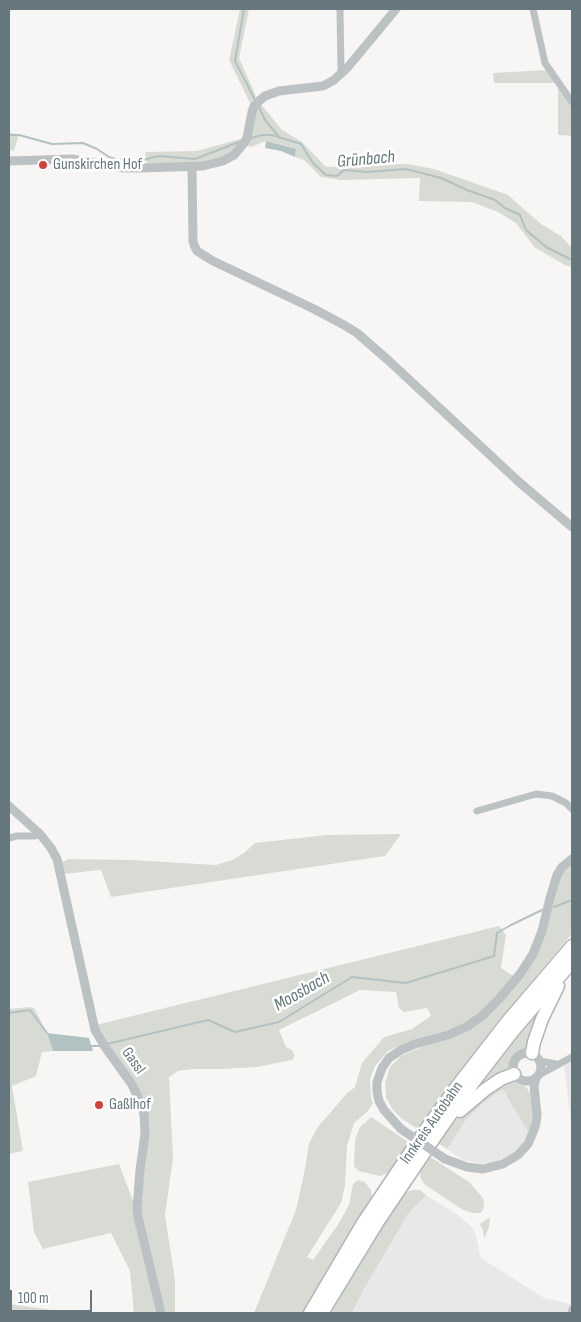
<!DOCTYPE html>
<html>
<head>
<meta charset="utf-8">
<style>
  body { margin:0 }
  #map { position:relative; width:581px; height:1322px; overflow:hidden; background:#f7f6f4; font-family:"Sofia Sans Condensed",sans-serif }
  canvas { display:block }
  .frame { position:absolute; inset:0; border:10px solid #65777c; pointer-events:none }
  .scale { position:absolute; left:10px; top:1290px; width:82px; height:22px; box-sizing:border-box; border:2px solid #65777c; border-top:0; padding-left:6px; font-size:15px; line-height:18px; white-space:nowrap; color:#65777c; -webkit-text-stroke:4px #fff; paint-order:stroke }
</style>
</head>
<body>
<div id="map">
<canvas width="581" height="1322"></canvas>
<div class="frame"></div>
<div class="scale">100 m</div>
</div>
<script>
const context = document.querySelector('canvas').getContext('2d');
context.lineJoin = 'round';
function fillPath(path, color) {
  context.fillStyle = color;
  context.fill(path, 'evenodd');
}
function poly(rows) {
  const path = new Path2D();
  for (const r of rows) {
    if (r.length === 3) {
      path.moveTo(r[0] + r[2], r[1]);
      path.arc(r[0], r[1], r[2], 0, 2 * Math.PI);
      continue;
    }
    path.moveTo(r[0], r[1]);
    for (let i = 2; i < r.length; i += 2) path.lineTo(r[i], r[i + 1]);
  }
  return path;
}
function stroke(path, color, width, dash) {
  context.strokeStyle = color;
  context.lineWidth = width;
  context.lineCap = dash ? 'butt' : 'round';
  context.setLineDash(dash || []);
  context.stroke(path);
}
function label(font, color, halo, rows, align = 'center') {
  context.font = font + ' "Sofia Sans Condensed",sans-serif';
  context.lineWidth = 5;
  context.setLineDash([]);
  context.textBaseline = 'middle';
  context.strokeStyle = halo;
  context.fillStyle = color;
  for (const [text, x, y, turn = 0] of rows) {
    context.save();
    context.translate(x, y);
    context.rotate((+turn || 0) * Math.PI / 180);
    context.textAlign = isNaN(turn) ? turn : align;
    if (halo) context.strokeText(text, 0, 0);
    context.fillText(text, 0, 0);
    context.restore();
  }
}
fillPath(poly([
  [572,1061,572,1128,564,1065],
  [503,1088,529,1134,521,1146,509,1157,494,1162,484,1164,463,1160,447,1149,465,1121,484,1102],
  [426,1195,458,1215,472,1227,476,1236,481,1258,544,1298,571,1304,569,1313,352,1313,364,1289,408,1214]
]), '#e8e8e8');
fillPath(poly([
  [240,9,249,9,239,58,256,96,250,103,229,60],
  [548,70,555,83,494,83,493,73],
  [558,85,572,103,572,136,558,135],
  [260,103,282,130,302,142,326,167,408,164,434,169,508,195,541,224,561,236,572,248,572,267,565,265,534,247,516,223,498,212,472,202,419,201,420,178,341,180,321,177,304,160,295,157,296,149,266,141,251,147,245,145,253,115],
  [9,133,19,134,14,151,9,150],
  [244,138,235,149,223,158,210,162,147,166,145,152,197,151],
  [401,834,385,856,111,897,101,870,63,874,60,863,69,859,130,860,216,865,232,860,244,853,255,843,327,835],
  [572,863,572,932,570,936,498,1022,453,1081,418,1129,402,1119,393,1110,386,1098,385,1083,390,1067,401,1056,424,1046,452,1037,519,981,558,880,568,865],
  [499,926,506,935,501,968,513,976,480,1014,461,1026,410,1042,389,1050,375,1066,370,1079,371,1097,373,1103,368,1111,354,1123,347,1146,345,1185,341,1203,307,1257,313,1260,337,1226,349,1205,353,1184,358,1180,365,1182,371,1190,372,1198,302,1313,254,1313,296,1210,304,1174,309,1143,318,1127,347,1093,355,1087,362,1063,384,1037,412,1029,431,1016,427,1008,404,1012,399,1008,396,992,360,990,279,1030,286,1047,292,1050,295,1056,292,1060,257,1067,222,1069,193,1069,178,1071,169,1077,173,1158,165,1215,175,1280,175,1313,165,1313,143,1229,140,1206,143,1103,104,1042,96,1025],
  [542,1006,529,1050,522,1050,516,1053,512,1058,509,1065,510,1069,476,1090],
  [30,1007,34,1008,47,1033,53,1051,42,1052,36,1076,12,1086,23,1151,9,1154,9,1009],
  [511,1079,523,1084,527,1088,531,1095,533,1109,531,1126,529,1134,503,1089,484,1102,465,1121,447,1149,438,1143,456,1120,475,1101],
  [371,1117,410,1143,388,1173,380,1176,358,1171,354,1166,355,1140,360,1127],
  [429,1156,469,1182,483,1198,484,1204,483,1210,480,1213,473,1213,463,1210,424,1184,420,1176,421,1166],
  [119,1164,133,1201,158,1313,134,1313,130,1271,111,1233,43,1249,34,1232,28,1182],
  [411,1190,420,1190,426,1195,408,1214,364,1289,352,1313,331,1313,361,1261,404,1194],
  [490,1217,489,1227,484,1239,483,1230,480,1224],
  [9,1304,59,1311,88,1313,9,1313]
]), '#d8dbd4');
fillPath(poly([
  [266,141,296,149,295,157,281,151,265,148],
  [47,1033,89,1038,93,1051,53,1051]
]), '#b2c1c2');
stroke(poly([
  [244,9,235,61,255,100],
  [259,107,265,120,280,138],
  [9,135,19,135,52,144,83,143,97,149,109,157,118,160,135,162,159,156,195,159,239,142],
  [251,138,262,135,272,135,301,144,313,163,326,175,337,176,344,170,367,172,406,169,441,178,467,190,495,200,505,208,520,215,526,230,546,247,572,260],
  [554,907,572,900],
  [9,1013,30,1010,47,1033],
  [107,1044,208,1020,235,1032,279,1022,352,977,406,983,494,956,497,933,511,925,542,910],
  [90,1046,100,1046]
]), '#b2c1c2', 2);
const motorway = poly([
  [532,1053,534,1042,542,1019,558,986],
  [460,1111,486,1089,501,1079,514,1074],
  [310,1313,363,1223,424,1132,458,1085,507,1022,572,946],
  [322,1313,377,1223,441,1128,472,1084,513,1031,572,962]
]);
stroke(motorway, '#b0b6b7', 15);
stroke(poly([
  [340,9,341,70,343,73],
  [533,9,545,63,572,102],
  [477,811,536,794,552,796,566,803,572,809],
  [9,838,17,836,35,836,40,834],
  [540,1061,556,1064],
  [539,1075,572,1057],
  [571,1313,572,1309]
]), '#bcc2c4', 7);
stroke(poly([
  [9,161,72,159,124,168,142,168,203,166,223,161,234,155,244,143,247,138,252,112,254,106,259,101,265,96,279,91,323,86,334,80,348,67,396,9],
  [192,167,193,241,194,245,197,251,213,261,314,309,344,325,357,333,388,360,519,482,572,527],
  [9,806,40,834,51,848,57,859,95,1030,105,1047,131,1083,138,1097,144,1114,145,1134,140,1170,137,1208,138,1217,161,1313],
  [527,1067,14],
  [401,1129,384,1110,379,1101,377,1092,377,1082,382,1068,389,1058,401,1050,415,1044,448,1035,468,1026,482,1016,498,1000,520,974,533,954,542,931,550,898,557,875,562,867,572,859],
  [445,1159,467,1167,483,1169,503,1164,518,1155,528,1144,534,1130,536,1123,537,1115,534,1086,536,1078]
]), '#bcc2c4', 9);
stroke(motorway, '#fff', 12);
stroke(poly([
  [401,1129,445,1159]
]), '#bcc2c4', 9);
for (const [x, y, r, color] of [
  [43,165,5,"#d0413b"],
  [99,1105,5,"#d0413b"]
]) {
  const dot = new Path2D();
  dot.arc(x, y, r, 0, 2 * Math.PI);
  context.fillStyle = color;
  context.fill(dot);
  stroke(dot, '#fff', 2);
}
label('16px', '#65777c', '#fff', [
  ["Gunskirchen Hof",53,165],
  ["Gaßlhof",109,1105]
], 'left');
label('16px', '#65777c', '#fff', [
  ["Gassl",133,1061,55],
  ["Innkreis Autobahn",432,1123,-55]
]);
label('italic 18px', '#607677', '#fff', [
  ["Grünbach",366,160,-5],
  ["Moosbach",302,992,-30]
]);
</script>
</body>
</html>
